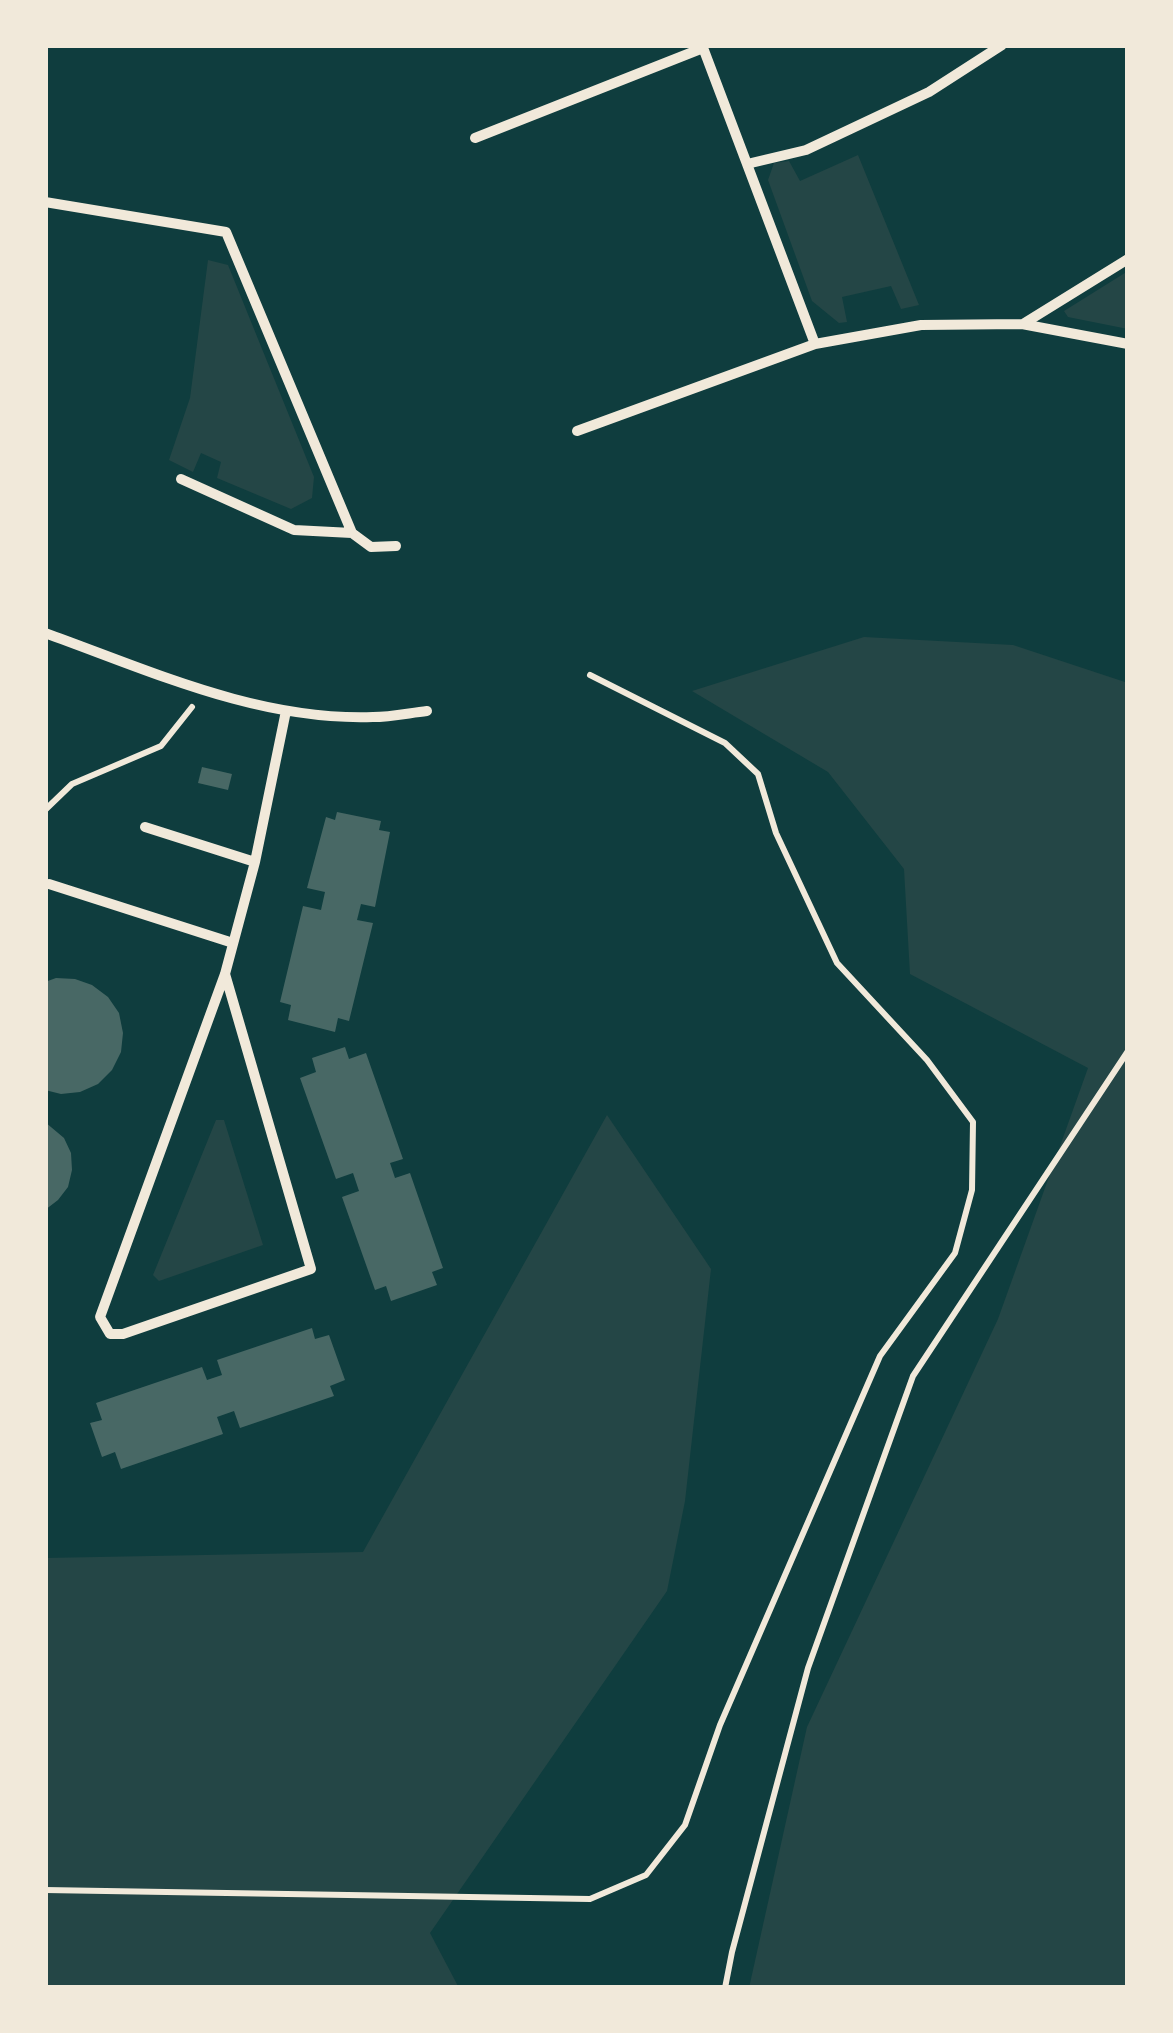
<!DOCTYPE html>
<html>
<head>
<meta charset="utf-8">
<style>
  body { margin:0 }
  #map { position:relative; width:1173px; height:2033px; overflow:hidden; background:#0f3d3e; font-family:Mulish,sans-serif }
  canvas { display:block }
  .frame { position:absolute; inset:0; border:48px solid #f1e9da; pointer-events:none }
</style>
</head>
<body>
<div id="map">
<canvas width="1173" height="2033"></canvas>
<div class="frame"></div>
</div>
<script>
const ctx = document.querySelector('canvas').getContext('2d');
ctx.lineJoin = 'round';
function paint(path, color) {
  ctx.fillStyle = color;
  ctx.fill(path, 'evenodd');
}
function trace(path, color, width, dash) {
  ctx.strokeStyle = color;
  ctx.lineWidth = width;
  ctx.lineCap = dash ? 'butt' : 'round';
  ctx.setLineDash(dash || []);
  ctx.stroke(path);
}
paint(new Path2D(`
  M 858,155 L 919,305 L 901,309 L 891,286 L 842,297 L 847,322 L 839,323 L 812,301 L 768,180 L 774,163 L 789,161 L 800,181 Z
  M 208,260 L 228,265 L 314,477 L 312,498 L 291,509 L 217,478 L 221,462 L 201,453 L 193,472 L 169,460 L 190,398 Z
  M 1128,271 L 1128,329 L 1068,317 L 1064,311 Z
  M 864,637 L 1013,645 L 1128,683 L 1128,1988 L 749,1988 L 807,1727 L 998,1319 L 1088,1068 L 910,974 L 904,869 L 828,772 L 692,691 Z
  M 607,1115 L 711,1269 L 685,1501 L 667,1591 L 430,1933 L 459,1988 L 45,1988 L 45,1558 L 363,1552 Z
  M 216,1120 L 224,1120 L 263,1245 L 159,1281 L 153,1275 Z`), '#244646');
paint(new Path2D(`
  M 202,767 L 232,774 L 228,790 L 198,783 Z
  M 337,812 L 381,821 L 379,830 L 390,832 L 375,907 L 361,904 L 357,920 L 373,923 L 349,1021 L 338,1018 L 335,1032 L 288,1020 L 291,1005 L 280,1002 L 303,906 L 321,910 L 325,892 L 307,888 L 326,817 L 335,820 Z
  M 56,978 L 75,979 L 92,985 L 108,997 L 119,1013 L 123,1033 L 121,1052 L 112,1070 L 98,1084 L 80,1092 L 61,1094 L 45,1090 L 45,982 Z
  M 345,1047 L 349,1059 L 366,1053 L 403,1159 L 390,1163 L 395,1178 L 410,1173 L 443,1268 L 432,1272 L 437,1285 L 391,1301 L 386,1286 L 375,1290 L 342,1197 L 359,1191 L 353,1173 L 336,1179 L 300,1078 L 316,1072 L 312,1058 Z
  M 45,1122 L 64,1138 L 71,1153 L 72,1170 L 68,1187 L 58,1200 L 45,1210 Z
  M 312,1328 L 315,1339 L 329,1335 L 345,1380 L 330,1386 L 334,1396 L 240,1428 L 234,1411 L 217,1417 L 223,1434 L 121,1469 L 115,1452 L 102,1457 L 90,1423 L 102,1420 L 96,1403 L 202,1367 L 207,1380 L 222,1375 L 217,1360 Z`), '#486865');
trace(new Path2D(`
  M 45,810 L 72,784 L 161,746 L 192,707
  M 45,1890 L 590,1899 L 646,1875 L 685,1825 L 720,1725 L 880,1356 L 955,1253 L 972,1190 L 973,1122 L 927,1060 L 837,963 L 776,833 L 758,774 L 725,743 L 590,675
  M 725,1988 L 732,1952 L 808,1668 L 913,1376 L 1128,1051`), '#f1e9da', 6);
trace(new Path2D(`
  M 702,45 L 815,344
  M 475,138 L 703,48
  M 747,164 L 806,150 L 929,92 L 1002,45
  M 45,202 L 226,232 L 352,533 L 294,530 L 181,479
  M 1023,324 L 1128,259
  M 577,431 L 815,344 L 921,325 L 1022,324 L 1128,344
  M 352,533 L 371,547 L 396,546
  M 45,633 C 151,671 258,721 373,717 C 391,717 409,713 427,711
  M 145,827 L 255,862
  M 49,884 L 233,943
  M 225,974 L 311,1269 L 123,1334 L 110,1334 L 100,1317 L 225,974 L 255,862 L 286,711`), '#f1e9da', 10);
</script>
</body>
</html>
